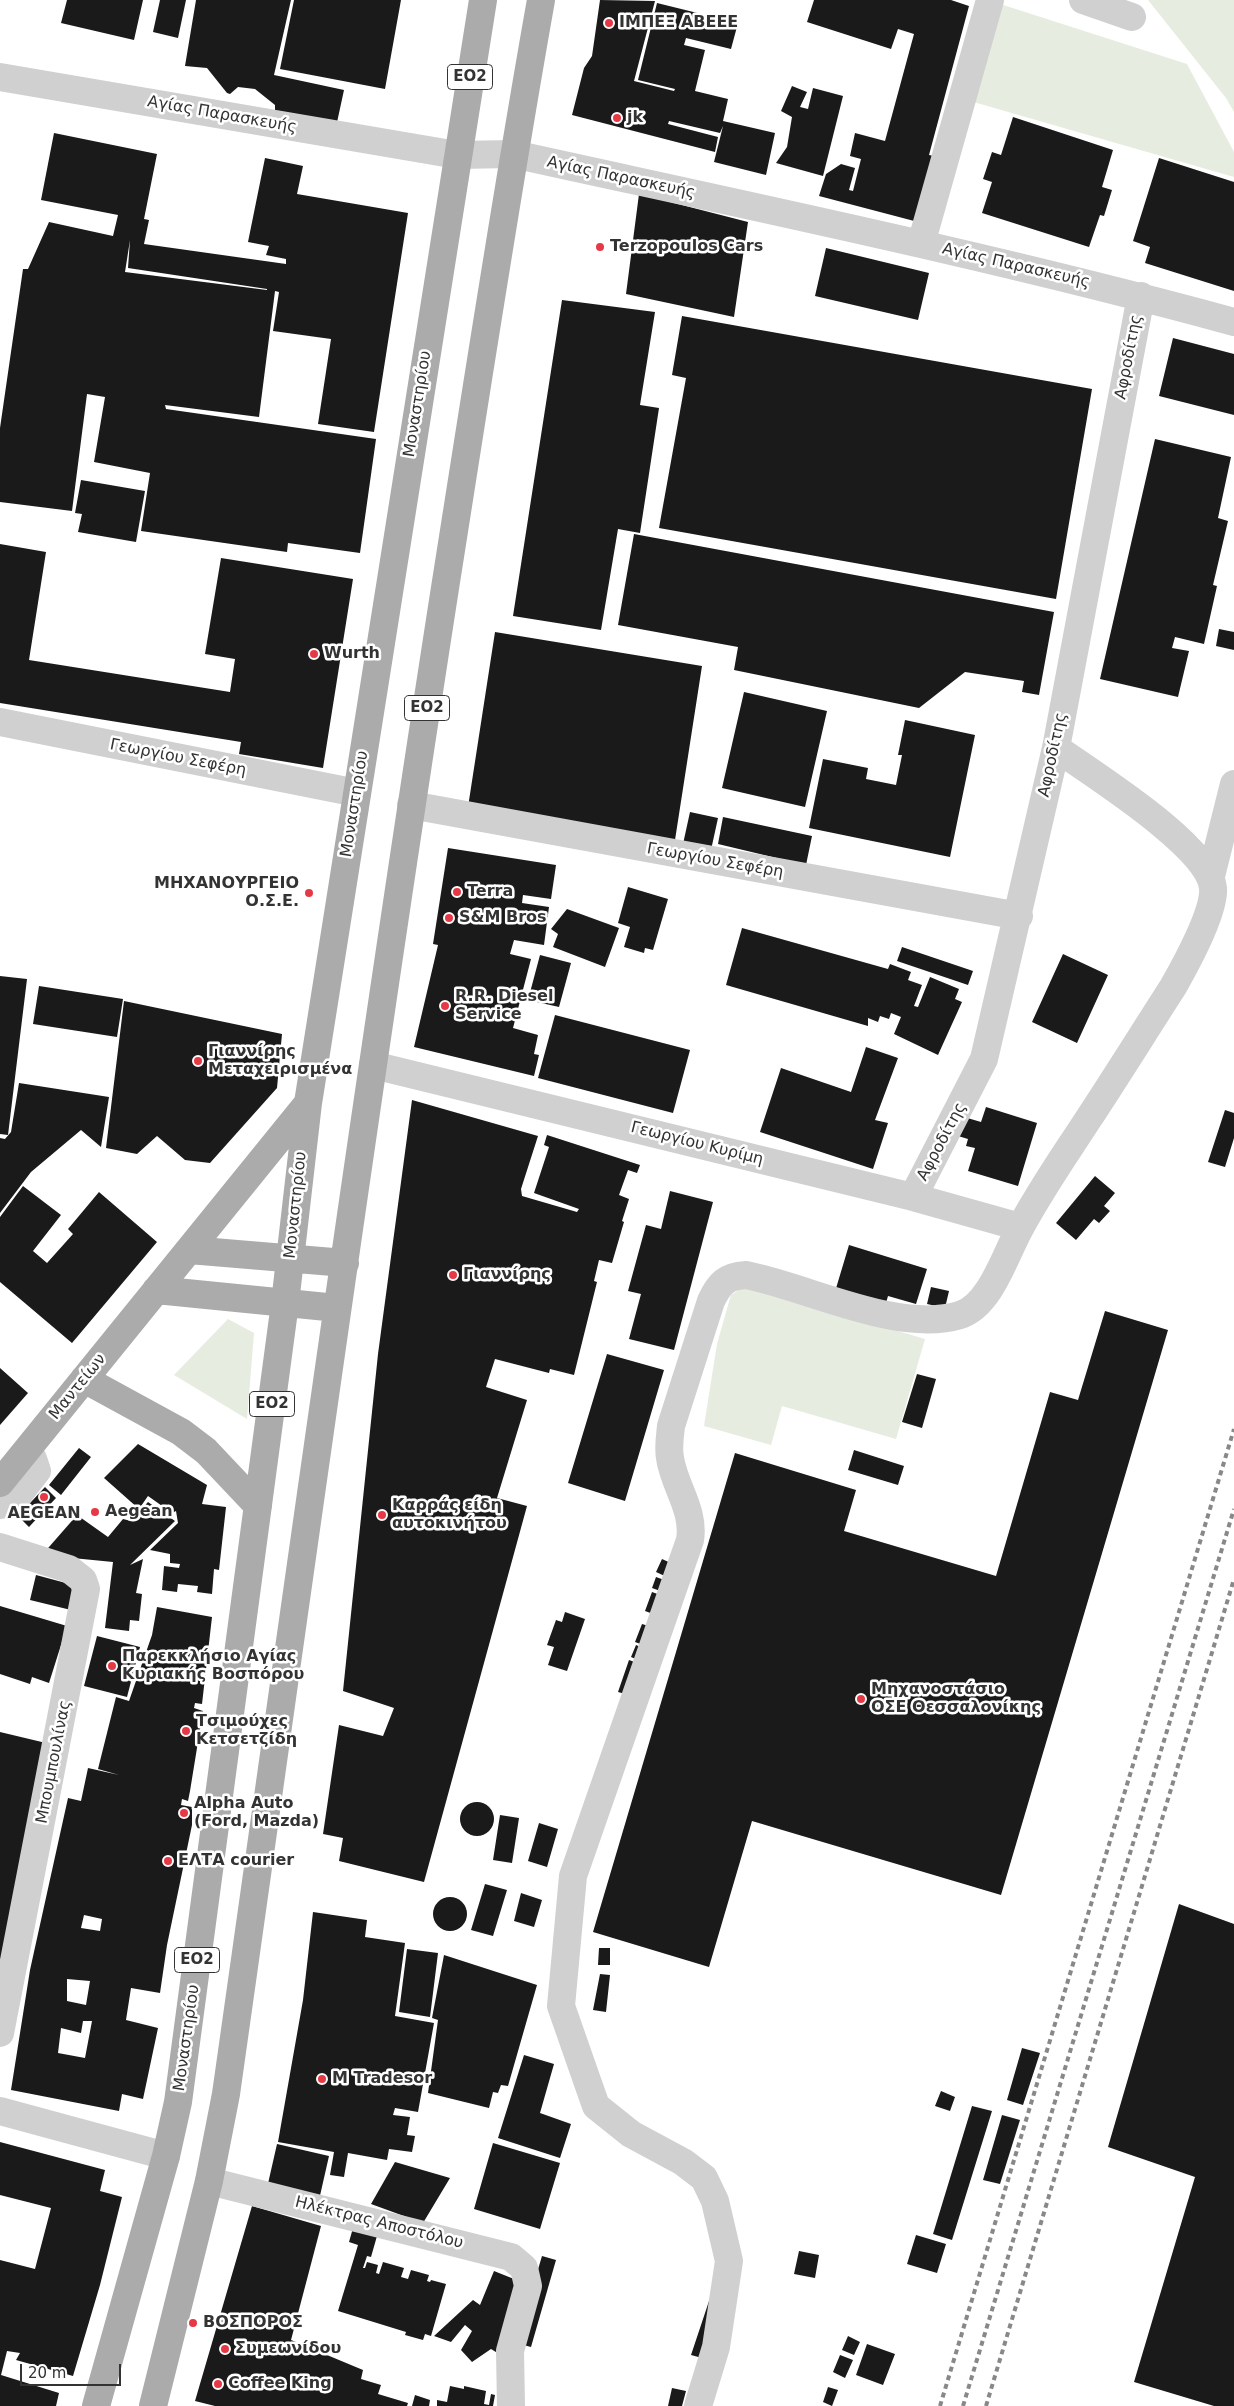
<!DOCTYPE html>
<html>
<head>
<meta charset="utf-8">
<style>
  body { margin:0 }
  #map { position:relative; width:1234px; height:2406px; overflow:hidden; background:#fff; font-family:"DejaVu Sans",sans-serif }
  canvas { display:block }
  .scale { position:absolute; left:20px; top:2364px; width:101px; height:22px; box-sizing:border-box; border:2px solid #333; border-top:0; padding-left:6px; font-size:15px; line-height:18px; white-space:nowrap; color:#333; -webkit-text-stroke:4px #fff; paint-order:stroke }
</style>
</head>
<body>
<div id="map">
<canvas width="1234" height="2406"></canvas>
<div class="scale">20 m</div>
</div>
<script>
const ctx = document.querySelector('canvas').getContext('2d');
ctx.lineJoin = 'round';
function paint(path, color) {
  ctx.fillStyle = color;
  ctx.fill(path, 'evenodd');
}
function trace(path, color, width, dash) {
  ctx.strokeStyle = color;
  ctx.lineWidth = width;
  ctx.lineCap = dash ? 'butt' : 'round';
  ctx.setLineDash(dash || []);
  ctx.stroke(path);
}
function write(font, color, halo, rows, align = 'center') {
  ctx.font = font + ' "DejaVu Sans",sans-serif';
  ctx.lineWidth = 5;
  ctx.setLineDash([]);
  ctx.textBaseline = 'middle';
  ctx.strokeStyle = halo;
  ctx.fillStyle = color;
  for (const [text, x, y, turn = 0] of rows) {
    ctx.save();
    ctx.translate(x, y);
    ctx.rotate((+turn || 0) * Math.PI / 180);
    ctx.textAlign = isNaN(turn) ? turn : align;
    if (halo) ctx.strokeText(text, 0, 0);
    ctx.fillText(text, 0, 0);
    ctx.restore();
  }
}
paint(new Path2D(`
  M 1148,0 L 1234,0 L 1234,112 L 1226,98 Z
  M 997,3 L 1187,64 L 1234,152 L 1234,177 L 970,101 Z
  M 745,1286 L 925,1339 L 896,1439 L 782,1406 L 771,1445 L 704,1426 L 717,1344 L 731,1295 Z
  M 228,1319 L 254,1333 L 247,1419 L 174,1375 Z`), '#e6ecdf');
paint(new Path2D(`
  M 67,0 L 143,0 L 134,40 L 61,23 Z
  M 160,0 L 186,0 L 178,38 L 153,32 Z
  M 196,0 L 291,0 L 274,75 L 344,90 L 336,127 L 275,113 L 275,105 L 255,89 L 238,87 L 230,94 L 227,93 L 207,68 L 185,66 Z
  M 294,0 L 401,0 L 385,89 L 280,69 Z
  M 600,0 L 655,1 L 634,81 L 674,91 L 675,89 L 638,80 L 657,3 L 738,23 L 731,49 L 686,38 L 684,45 L 705,50 L 695,91 L 728,99 L 723,121 L 775,133 L 766,175 L 714,162 L 723,126 L 720,133 L 669,121 L 668,124 L 718,137 L 715,152 L 572,115 L 584,68 L 592,56 Z
  M 814,0 L 951,0 L 969,6 L 929,155 L 934,156 L 918,222 L 819,196 L 826,174 L 841,164 L 855,168 L 849,190 L 853,191 L 861,159 L 850,156 L 855,133 L 885,141 L 914,34 L 898,29 L 891,49 L 807,22 Z
  M 792,86 L 807,92 L 800,107 L 808,109 L 813,88 L 843,96 L 823,176 L 776,163 L 787,147 L 792,117 L 781,111 Z
  M 1013,117 L 1113,150 L 1102,187 L 1112,190 L 1104,216 L 1100,215 L 1089,247 L 982,213 L 992,182 L 983,179 L 992,152 L 1001,155 Z
  M 54,133 L 157,154 L 144,219 L 149,220 L 144,244 L 286,264 L 286,259 L 266,255 L 269,246 L 248,242 L 265,158 L 303,166 L 297,194 L 408,213 L 374,432 L 318,424 L 331,339 L 273,331 L 279,292 L 275,291 L 259,417 L 165,405 L 166,409 L 376,439 L 360,553 L 288,543 L 287,552 L 141,531 L 150,473 L 94,462 L 105,397 L 87,394 L 72,511 L 0,502 L 0,428 L 23,269 L 28,269 L 49,222 L 113,236 L 118,215 L 41,200 ZM 130,240 L 128,268 L 267,289 L 267,290 L 125,272 Z
  M 1159,158 L 1234,182 L 1234,291 L 1145,263 L 1150,247 L 1133,241 Z
  M 639,194 L 748,222 L 734,317 L 626,294 Z
  M 826,248 L 929,273 L 918,320 L 815,296 Z
  M 562,300 L 655,312 L 640,405 L 659,408 L 640,533 L 618,529 L 601,630 L 513,616 Z
  M 682,316 L 1092,389 L 1056,599 L 659,528 L 686,378 L 672,375 Z
  M 1173,338 L 1234,354 L 1234,415 L 1159,396 Z
  M 1155,439 L 1231,457 L 1218,518 L 1228,521 L 1213,585 L 1217,586 L 1204,644 L 1175,637 L 1172,648 L 1189,651 L 1178,697 L 1100,679 Z
  M 81,480 L 145,491 L 136,542 L 78,532 L 82,514 L 75,513 Z
  M 634,534 L 1054,612 L 1039,695 L 1022,692 L 1024,681 L 965,672 L 919,708 L 734,670 L 738,647 L 618,625 Z
  M 0,544 L 46,552 L 29,660 L 230,692 L 235,659 L 205,654 L 221,558 L 353,579 L 323,768 L 239,754 L 241,742 L 0,703 Z
  M 1219,629 L 1234,632 L 1234,650 L 1216,646 Z
  M 495,632 L 702,666 L 675,840 L 468,807 Z
  M 744,692 L 827,711 L 805,807 L 722,788 Z
  M 905,720 L 975,735 L 950,857 L 809,828 L 823,759 L 868,768 L 866,779 L 896,785 L 902,755 L 898,755 Z
  M 690,812 L 718,818 L 711,850 L 683,844 Z
  M 723,817 L 812,836 L 806,865 L 718,844 Z
  M 448,848 L 556,865 L 551,899 L 523,895 L 522,903 L 549,907 L 544,945 L 514,940 L 510,954 L 531,959 L 513,1028 L 538,1035 L 534,1054 L 539,1055 L 534,1076 L 414,1047 L 438,945 L 433,944 Z
  M 628,887 L 668,899 L 653,950 L 645,948 L 644,953 L 624,947 L 630,927 L 618,923 Z
  M 567,909 L 619,928 L 605,967 L 553,947 L 558,934 L 551,929 Z
  M 742,928 L 888,969 L 890,964 L 911,972 L 908,980 L 922,985 L 914,1006 L 918,1007 L 930,977 L 959,989 L 955,999 L 962,1002 L 938,1055 L 894,1034 L 901,1017 L 891,1013 L 889,1019 L 880,1016 L 878,1022 L 868,1018 L 868,1026 L 726,985 Z
  M 902,947 L 973,971 L 968,985 L 897,961 Z
  M 1063,954 L 1108,975 L 1077,1043 L 1032,1022 Z
  M 540,955 L 571,963 L 559,1007 L 528,1000 Z
  M 0,976 L 27,979 L 8,1135 L 0,1134 Z
  M 39,986 L 123,999 L 117,1037 L 33,1024 Z
  M 124,1001 L 282,1034 L 277,1088 L 210,1163 L 185,1160 L 157,1136 L 137,1154 L 106,1148 Z
  M 555,1015 L 690,1050 L 673,1113 L 538,1078 Z
  M 866,1047 L 898,1058 L 875,1120 L 888,1123 L 873,1169 L 760,1132 L 781,1068 L 851,1092 Z
  M 19,1083 L 109,1097 L 101,1147 L 81,1130 L 31,1172 L 0,1213 L 0,1138 L 5,1139 L 11,1132 Z
  M 412,1100 L 538,1136 L 521,1189 L 522,1196 L 577,1212 L 579,1209 L 534,1193 L 549,1147 L 544,1145 L 547,1135 L 640,1165 L 637,1173 L 628,1170 L 619,1195 L 629,1199 L 622,1221 L 624,1222 L 612,1263 L 599,1260 L 594,1281 L 597,1282 L 574,1375 L 550,1369 L 549,1373 L 495,1359 L 486,1387 L 527,1400 L 497,1498 L 527,1506 L 424,1882 L 339,1861 L 343,1838 L 323,1834 L 339,1725 L 383,1736 L 394,1708 L 343,1691 L 378,1354 Z
  M 986,1107 L 1037,1123 L 1018,1186 L 968,1171 L 975,1148 L 966,1146 L 968,1139 L 958,1136 L 964,1117 L 981,1122 Z
  M 1225,1110 L 1234,1113 L 1234,1138 L 1225,1167 L 1208,1162 Z
  M 1095,1176 L 1115,1193 L 1104,1206 L 1110,1211 L 1099,1223 L 1094,1219 L 1076,1240 L 1056,1223 Z
  M 23,1186 L 61,1215 L 33,1251 L 47,1263 L 73,1234 L 68,1229 L 99,1192 L 157,1242 L 72,1343 L 0,1282 L 0,1217 Z
  M 670,1191 L 713,1202 L 674,1350 L 629,1339 L 641,1294 L 628,1291 L 646,1225 L 661,1229 Z
  M 849,1245 L 927,1269 L 916,1304 L 888,1296 L 884,1310 L 834,1295 Z
  M 931,1287 L 949,1291 L 945,1308 L 927,1304 Z
  M 1105,1311 L 1168,1330 L 1001,1895 L 752,1821 L 709,1967 L 593,1932 L 735,1453 L 856,1490 L 844,1531 L 996,1576 L 1050,1392 L 1078,1400 Z
  M 607,1354 L 664,1370 L 625,1501 L 568,1483 Z
  M 0,1368 L 28,1393 L 0,1425 Z
  M 917,1374 L 936,1379 L 922,1428 L 902,1422 Z
  M 138,1444 L 207,1485 L 202,1504 L 226,1507 L 219,1570 L 214,1569 L 212,1594 L 197,1592 L 198,1586 L 178,1584 L 177,1592 L 162,1590 L 164,1566 L 179,1568 L 180,1564 L 170,1563 L 170,1554 L 150,1550 L 178,1523 L 176,1511 L 172,1513 L 148,1496 L 139,1509 L 104,1478 Z
  M 79,1448 L 91,1457 L 61,1495 L 49,1485 Z
  M 854,1450 L 904,1466 L 898,1485 L 848,1470 Z
  M 45,1487 L 56,1498 L 29,1527 L 18,1516 Z
  M 148,1502 L 175,1521 L 130,1565 L 143,1559 L 136,1593 L 142,1594 L 139,1621 L 130,1620 L 129,1631 L 105,1628 L 113,1562 L 42,1555 L 77,1515 L 108,1537 L 123,1519 L 131,1521 Z
  M 662,1559 L 673,1564 L 667,1577 L 656,1572 Z
  M 36,1575 L 77,1586 L 71,1610 L 30,1600 Z
  M 656,1577 L 667,1581 L 663,1592 L 652,1588 Z
  M 652,1592 L 663,1596 L 656,1615 L 645,1611 Z
  M 0,1606 L 67,1626 L 49,1683 L 32,1677 L 30,1684 L 0,1674 Z
  M 157,1607 L 212,1617 L 202,1704 L 195,1703 L 194,1708 L 203,1711 L 190,1791 L 188,1801 L 182,1799 L 181,1805 L 192,1807 L 192,1825 L 167,1945 L 160,1993 L 131,1988 L 126,2020 L 158,2028 L 143,2099 L 122,2094 L 119,2111 L 11,2090 L 30,1970 L 68,1798 L 81,1801 L 88,1768 L 119,1775 L 98,1769 L 116,1697 L 129,1701 L 152,1635 ZM 84,1915 L 102,1919 L 100,1931 L 81,1928 ZM 67,1979 L 90,1981 L 86,2005 L 67,2001 ZM 83,2021 L 92,2021 L 85,2058 L 58,2053 L 61,2028 L 81,2033 Z
  M 565,1612 L 585,1619 L 567,1671 L 548,1665 L 554,1647 L 547,1645 L 556,1620 L 562,1622 Z
  M 642,1624 L 652,1627 L 646,1646 L 635,1642 Z
  M 97,1636 L 140,1647 L 127,1697 L 84,1686 Z
  M 636,1645 L 645,1649 L 640,1661 L 631,1657 Z
  M 629,1660 L 640,1664 L 629,1695 L 618,1692 Z
  M 0,1732 L 46,1743 L 0,1963 Z
  M460 1819a17 17 0 1 1 34 0a17 17 0 1 1-34 0Z
  M 500,1815 L 519,1818 L 512,1863 L 493,1860 Z
  M 539,1823 L 558,1829 L 547,1867 L 528,1861 Z
  M 485,1884 L 507,1890 L 493,1936 L 471,1930 Z
  M 521,1893 L 542,1900 L 534,1927 L 514,1921 Z
  M433 1914a17 17 0 1 1 34 0a17 17 0 1 1-34 0Z
  M 1179,1904 L 1234,1924 L 1234,2406 L 1214,2406 L 1134,2382 L 1195,2177 L 1108,2147 Z
  M 313,1912 L 367,1920 L 365,1937 L 405,1943 L 395,2016 L 434,2023 L 418,2112 L 395,2108 L 393,2115 L 410,2117 L 407,2135 L 415,2136 L 412,2152 L 389,2149 L 387,2160 L 348,2153 L 344,2177 L 330,2175 L 334,2152 L 278,2142 L 303,2000 Z
  M 599,1948 L 610,1948 L 610,1965 L 598,1965 Z
  M 407,1949 L 438,1953 L 430,2017 L 399,2012 Z
  M 444,1955 L 537,1985 L 508,2086 L 501,2085 L 498,2093 L 493,2092 L 489,2108 L 428,2093 L 438,2020 L 432,2018 Z
  M 600,1974 L 610,1975 L 606,2012 L 593,2010 Z
  M 1022,2048 L 1040,2053 L 1023,2105 L 1007,2100 Z
  M 524,2055 L 554,2064 L 540,2113 L 571,2124 L 560,2158 L 498,2138 Z
  M 941,2091 L 955,2097 L 950,2111 L 935,2106 Z
  M 972,2106 L 992,2111 L 952,2240 L 933,2234 Z
  M 1002,2115 L 1020,2120 L 1000,2184 L 983,2180 Z
  M 0,2142 L 105,2170 L 100,2191 L 122,2197 L 100,2285 L 73,2376 L 16,2360 L 20,2353 L 7,2351 L 1,2375 L 59,2393 L 56,2406 L 0,2406 L 0,2260 L 35,2269 L 51,2208 L 0,2195 Z
  M 493,2143 L 560,2163 L 540,2229 L 474,2209 Z
  M 277,2144 L 329,2156 L 319,2200 L 267,2188 Z
  M 395,2162 L 450,2178 L 423,2223 L 371,2204 Z
  M 252,2206 L 321,2226 L 291,2340 L 363,2370 L 361,2379 L 381,2385 L 378,2394 L 408,2403 L 407,2406 L 215,2406 L 195,2401 Z
  M 355,2221 L 379,2229 L 371,2257 L 367,2256 L 363,2268 L 365,2268 L 367,2262 L 378,2265 L 376,2273 L 379,2274 L 383,2262 L 404,2268 L 401,2277 L 408,2279 L 411,2270 L 429,2275 L 427,2281 L 430,2282 L 431,2280 L 446,2284 L 431,2336 L 425,2334 L 423,2340 L 405,2335 L 406,2332 L 338,2311 L 358,2245 L 349,2242 Z
  M 916,2235 L 946,2244 L 937,2273 L 907,2264 Z
  M 799,2251 L 819,2255 L 815,2278 L 794,2274 Z
  M 542,2256 L 556,2260 L 531,2347 L 516,2343 Z
  M 494,2271 L 524,2283 L 504,2357 L 491,2349 L 472,2362 L 461,2350 L 472,2331 L 465,2325 L 451,2342 L 434,2336 L 473,2300 L 480,2305 Z
  M 709,2301 L 719,2305 L 702,2358 L 691,2355 Z
  M 848,2336 L 860,2342 L 854,2355 L 842,2350 Z
  M 867,2344 L 895,2354 L 883,2385 L 856,2375 Z
  M 840,2355 L 853,2360 L 845,2378 L 833,2372 Z
  M 450,2386 L 464,2389 L 464,2386 L 486,2391 L 484,2404 L 489,2405 L 491,2394 L 495,2395 L 493,2406 L 437,2406 L 437,2400 L 447,2402 Z
  M 828,2387 L 838,2390 L 832,2406 L 823,2402 Z
  M 672,2388 L 686,2391 L 682,2406 L 668,2406 Z
  M 415,2395 L 430,2400 L 429,2406 L 412,2406 Z`), '#1a1a1a');
trace(new Path2D(`
  M 1083,0 L 1132,17
  M 0,77 L 457,155 L 513,154 C 754,207 996,257 1234,322
  M 921,244 L 990,0
  M 0,722 L 357,793
  M 411,805 L 1019,916
  M 1211,876 L 1234,784
  M 373,1065 L 913,1197 L 1020,1227
  M 913,1197 L 984,1059 L 1056,748 L 1141,296
  M 0,1505 L 12,1503 L 37,1471 L 33,1459
  M 0,1547 L 69,1569 L 83,1580 L 86,1589 L 0,2033
  M 0,2111 L 166,2156
  M 209,2181 L 511,2257 L 524,2268 L 528,2286 L 510,2351 L 511,2406
  M 698,2406 L 716,2347 L 729,2261 L 715,2201 L 704,2178 L 683,2162 L 631,2134 L 596,2106 L 561,2006 L 573,1876 L 690,1540 C 695,1510 674,1486 670,1458 C 668,1448 670,1436 671,1426 L 711,1301 C 719,1284 726,1276 746,1275 C 808,1287 898,1334 960,1315 C 989,1306 1004,1259 1017,1234 C 1037,1195 1063,1158 1087,1121 C 1116,1077 1144,1032 1173,987 C 1185,966 1215,912 1213,888 C 1209,846 1091,773 1056,748`), '#d0d0d0', 28);
trace(new Path2D(`
  M 189,1250 L 345,1263
  M 156,1290 L 337,1308
  M 84,1379 L 181,1432 L 206,1451 L 258,1506
  M 0,1483 L 308,1103
  M 96,2406 L 166,2156 L 178,2102 L 285,1303 L 308,1103 L 483,0
  M 153,2406 L 209,2181 L 226,2094 C 297,1592 367,1089 445,588 C 476,392 506,196 541,0`), '#ababab', 28);
trace(new Path2D(`
  M 940,2406 L 1234,1429
  M 963,2406 L 1234,1509
  M 986,2406 L 1234,1579`), '#888', 4, [5, 4]);
for (const [x, y, r, color] of [
  [609,23,5,"#e63946"],
  [617,118,5,"#e63946"],
  [600,247,5,"#e63946"],
  [314,654,5,"#e63946"],
  [457,892,5,"#e63946"],
  [309,893,5,"#e63946"],
  [449,918,5,"#e63946"],
  [445,1006,5,"#e63946"],
  [198,1061,5,"#e63946"],
  [453,1275,5,"#e63946"],
  [44,1497,5,"#e63946"],
  [95,1512,5,"#e63946"],
  [382,1515,5,"#e63946"],
  [112,1666,5,"#e63946"],
  [861,1699,5,"#e63946"],
  [186,1731,5,"#e63946"],
  [184,1813,5,"#e63946"],
  [168,1861,5,"#e63946"],
  [322,2079,5,"#e63946"],
  [193,2323,5,"#e63946"],
  [225,2349,5,"#e63946"],
  [218,2384,5,"#e63946"]
]) {
  const dot = new Path2D();
  dot.arc(x, y, r, 0, 2 * Math.PI);
  ctx.fillStyle = color;
  ctx.fill(dot);
  trace(dot, '#fff', 2);
}
for (const [x, y, w] of [
  [470,77,45],
  [427,708,45],
  [272,1404,45],
  [197,1960,45]
]) {
  const box = new Path2D();
  box.roundRect(x - w / 2, y - 12.5, w, 25, 4);
  ctx.fillStyle = '#fff';
  ctx.fill(box);
  trace(box, '#333', 1);
}
write('bold 15px', '#333', null, [
  ["ΕΟ2",470,77],
  ["ΕΟ2",427,708],
  ["ΕΟ2",272,1404],
  ["ΕΟ2",197,1960]
]);
write('bold 16px', '#333', '#fff', [
  ["ΙΜΠΕΞ ΑΒΕΕΕ",619,23],
  ["jk",627,118],
  ["Terzopoulos Cars",610,247],
  ["Wurth",324,654],
  ["ΜΗΧΑΝΟΥΡΓΕΙΟ",299,884,"right"],
  ["Ο.Σ.Ε.",299,902,"right"],
  ["Terra",467,892],
  ["S&M Bros",459,918],
  ["R.R. Diesel",455,997],
  ["Service",455,1015],
  ["Γιαννίρης",208,1052],
  ["Μεταχειρισμένα",208,1070],
  ["Γιαννίρης",463,1275],
  ["Καρράς είδη",392,1506],
  ["αυτοκινήτου",392,1524],
  ["Aegean",105,1512],
  ["AEGEAN",44,1514,"center"],
  ["Παρεκκλήσιο Αγίας",122,1657],
  ["Κυριακής Βοσπόρου",122,1675],
  ["Μηχανοστάσιο",871,1690],
  ["ΟΣΕ Θεσσαλονίκης",871,1708],
  ["Τσιμούχες",196,1722],
  ["Κετσετζίδη",196,1740],
  ["Alpha Auto",194,1804],
  ["(Ford, Mazda)",194,1822],
  ["ΕΛΤΑ courier",178,1861],
  ["M Tradesor",332,2079],
  ["ΒΟΣΠΟΡΟΣ",203,2323],
  ["Συμεωνίδου",235,2349],
  ["Coffee King",228,2384]
], 'left');
write('16px', '#333', '#fff', [
  ["Αγίας Παρασκευής",222,115,10],
  ["Αγίας Παρασκευής",621,178,12],
  ["Αγίας Παρασκευής",1016,266,13],
  ["Αφροδίτης",1129,357,-79],
  ["Μοναστηρίου",418,404,-81],
  ["Αφροδίτης",1053,755,-78],
  ["Γεωργίου Σεφέρη",178,758,11],
  ["Μοναστηρίου",355,804,-81],
  ["Γεωργίου Σεφέρη",715,861,10],
  ["Αφροδίτης",942,1142,-62],
  ["Γεωργίου Κυρίμη",697,1144,14],
  ["Μοναστηρίου",296,1205,-84],
  ["Μαντείων",78,1387,-51],
  ["Μπουμπουλίνας",54,1762,-79],
  ["Μοναστηρίου",187,2038,-82],
  ["Ηλέκτρας Αποστόλου",379,2223,14]
]);
</script>
</body>
</html>
